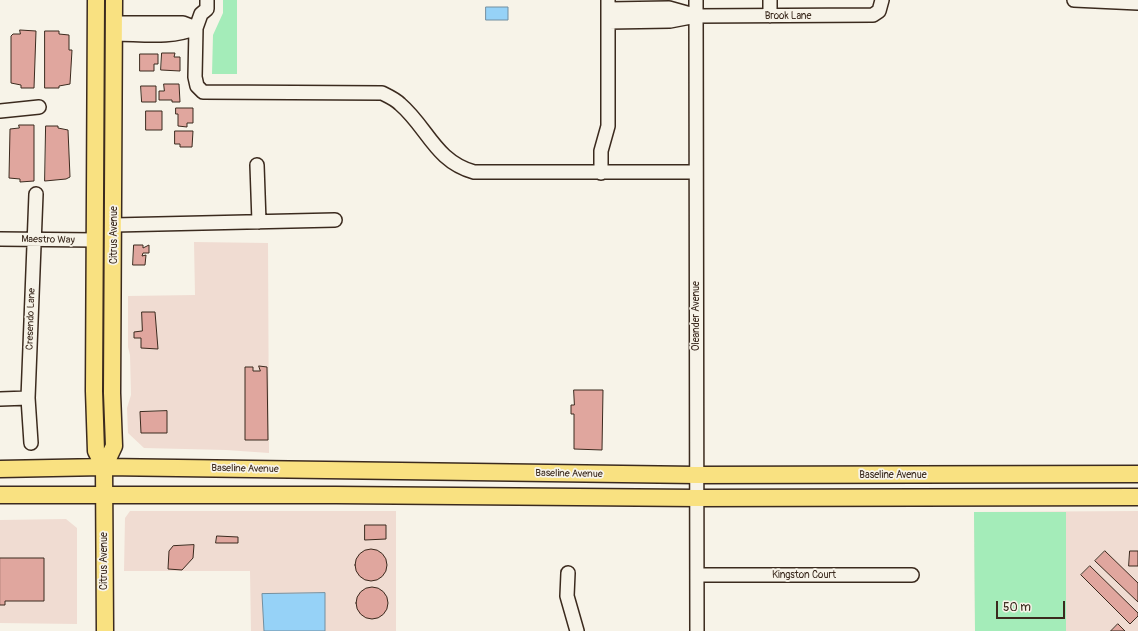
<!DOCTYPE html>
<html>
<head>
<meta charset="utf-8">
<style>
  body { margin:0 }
  #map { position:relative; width:1138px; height:631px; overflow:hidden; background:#f7f3e8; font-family:Pangolin,sans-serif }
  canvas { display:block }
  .scale { position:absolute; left:996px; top:601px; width:69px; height:18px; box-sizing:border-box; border:2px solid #3b2a1e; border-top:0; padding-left:5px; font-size:12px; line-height:14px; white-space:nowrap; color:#3b2a1e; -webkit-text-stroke:3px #f7f3e8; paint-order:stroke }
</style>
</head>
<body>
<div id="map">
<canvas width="1138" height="631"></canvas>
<div class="scale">50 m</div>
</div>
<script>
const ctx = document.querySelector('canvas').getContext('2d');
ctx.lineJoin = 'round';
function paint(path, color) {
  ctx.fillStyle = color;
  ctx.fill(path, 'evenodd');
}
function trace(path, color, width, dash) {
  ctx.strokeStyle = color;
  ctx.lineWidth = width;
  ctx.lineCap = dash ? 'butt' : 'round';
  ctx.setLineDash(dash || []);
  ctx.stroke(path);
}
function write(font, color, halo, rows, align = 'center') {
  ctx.font = font + ' Pangolin,sans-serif';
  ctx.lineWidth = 3.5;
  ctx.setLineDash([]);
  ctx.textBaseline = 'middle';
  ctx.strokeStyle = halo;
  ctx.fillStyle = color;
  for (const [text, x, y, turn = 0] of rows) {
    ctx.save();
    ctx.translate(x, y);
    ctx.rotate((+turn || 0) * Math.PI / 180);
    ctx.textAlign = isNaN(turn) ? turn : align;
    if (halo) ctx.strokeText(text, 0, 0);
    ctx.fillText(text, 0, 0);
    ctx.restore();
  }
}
paint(new Path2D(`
  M 194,242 L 268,243 L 269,453 L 226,450 L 144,448 L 128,433 L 127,408 L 131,395 L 130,355 L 128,347 L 128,296 L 195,295 Z
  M 130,511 L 396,511 L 396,631 L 251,631 L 250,571 L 124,571 L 125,518 Z
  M 1138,511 L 1138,631 L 975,631 L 974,512 Z
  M 66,519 L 77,528 L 77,624 L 0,623 L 0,520 Z`), '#f0dcd2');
paint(new Path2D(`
  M 223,0 L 237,0 L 237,74 L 212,74 L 213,35 L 223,13 Z
  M 974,512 L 1066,512 L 1066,631 L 975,631 Z`), '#a4ecb9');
const water = new Path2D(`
  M 486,7 L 508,7 L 508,20 L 486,20 Z
  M 325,593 L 325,631 L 264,631 L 262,594 Z`);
paint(water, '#96d2f7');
trace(water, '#728fa0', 1);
const building = new Path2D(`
  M 20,30 L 36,31 L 34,88 L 21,88 L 21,85 L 11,83 L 11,36 L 13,34 L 20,34 Z
  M 45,31 L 59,31 L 59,34 L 69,35 L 69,50 L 72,50 L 70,84 L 59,86 L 59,88 L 45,88 Z
  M 162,53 L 175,53 L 174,57 L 180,57 L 180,71 L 161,70 Z
  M 140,54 L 158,54 L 158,64 L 154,64 L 154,71 L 140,71 Z
  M 164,84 L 179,84 L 180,102 L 172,102 L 172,100 L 159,100 L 159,91 L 164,91 Z
  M 141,86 L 156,86 L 156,102 L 142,102 Z
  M 176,108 L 193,108 L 193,123 L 187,123 L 187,127 L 178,126 L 178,114 L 176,114 Z
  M 146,111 L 162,111 L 162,130 L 146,130 Z
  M 19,125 L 34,125 L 34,181 L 20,182 L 20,179 L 9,178 L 10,129 L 19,128 Z
  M 46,126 L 58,126 L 58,128 L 68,130 L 70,177 L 66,179 L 45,181 Z
  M 175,131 L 193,131 L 192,147 L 180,147 L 180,144 L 175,144 Z
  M 134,245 L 143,245 L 143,248 L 149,245 L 149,253 L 143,253 L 142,256 L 146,255 L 145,265 L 133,265 Z
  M 142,312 L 155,312 L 158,349 L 141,348 L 141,338 L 134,338 L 134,332 L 142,331 Z
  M 259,366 L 267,367 L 268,440 L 245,440 L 245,367 L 253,367 L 253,371 L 260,371 Z
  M 574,390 L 603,390 L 602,450 L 574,449 L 574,414 L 571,414 L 571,405 L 574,405 Z
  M 167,411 L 167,433 L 141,433 L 140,412 Z
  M 365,525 L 386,525 L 386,539 L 365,540 Z
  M 217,536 L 238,537 L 238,543 L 216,543 Z
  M 194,545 L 193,558 L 182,570 L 168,569 L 169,551 L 173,546 Z
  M355 565a16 16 0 1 1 32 0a16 16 0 1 1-32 0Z
  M 1105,551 L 1138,583 L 1138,602 L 1095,561 Z
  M 1130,551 L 1138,551 L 1138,566 L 1129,566 Z
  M 0,558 L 44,558 L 44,601 L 5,601 L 5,605 L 0,605 Z
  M 1090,566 L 1138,613 L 1138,616 L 1130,624 L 1081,575 Z
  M356 603a16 16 0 1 1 32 0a16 16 0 1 1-32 0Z
  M 1118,624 L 1125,631 L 1111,631 Z`);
paint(building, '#e0a69e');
trace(building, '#3b2a1e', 1);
const minor = new Path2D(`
  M 207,0 L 207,9 L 201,14 L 196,28 L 195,77 L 197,86 L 203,92 L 382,93 C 388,96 395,99 400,104 C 428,128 435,161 474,172 L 696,172
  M 696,0 L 697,631
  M 770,0 L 770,16
  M 1074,0 L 1138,3
  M 609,9 L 669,8 L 694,15
  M 609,22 L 670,21 L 696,16 L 873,15 L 879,11 L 882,0
  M 114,23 L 183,23 L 196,28
  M 114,34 C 141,34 171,39 196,28
  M 0,111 L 39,107
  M 257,165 L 259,222
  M 601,173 L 601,151 L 608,126 L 608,0
  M 114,225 L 335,220
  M 0,239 L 95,240
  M 0,399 L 28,398
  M 31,443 L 28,398 L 36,194
  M 568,573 L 567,596 L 577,631
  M 697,575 L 912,575`);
const major = new Path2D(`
  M 96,0 L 94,391 L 96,451 L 104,467
  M 0,469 L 104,467 L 696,475 L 1138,474
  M 0,495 L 336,495 L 697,498 L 1138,497
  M 105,631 L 104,467 L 114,446 L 112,393 L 114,0`);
trace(minor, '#3b2a1e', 16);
trace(major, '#3b2a1e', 19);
trace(minor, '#f7f3e8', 13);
trace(major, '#f9e181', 16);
write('10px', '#3b2a1e', '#f7f3e8', [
  ["Brook Lane",788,16],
  ["Citrus Avenue",114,235,-90],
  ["Maestro Way",48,240,1],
  ["Oleander Avenue",696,316,-90],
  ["Cresendo Lane",31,319,-88],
  ["Baseline Avenue",245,469,1],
  ["Baseline Avenue",569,474,1],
  ["Baseline Avenue",893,475],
  ["Citrus Avenue",104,561,-90],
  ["Kingston Court",804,575]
]);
</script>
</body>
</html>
